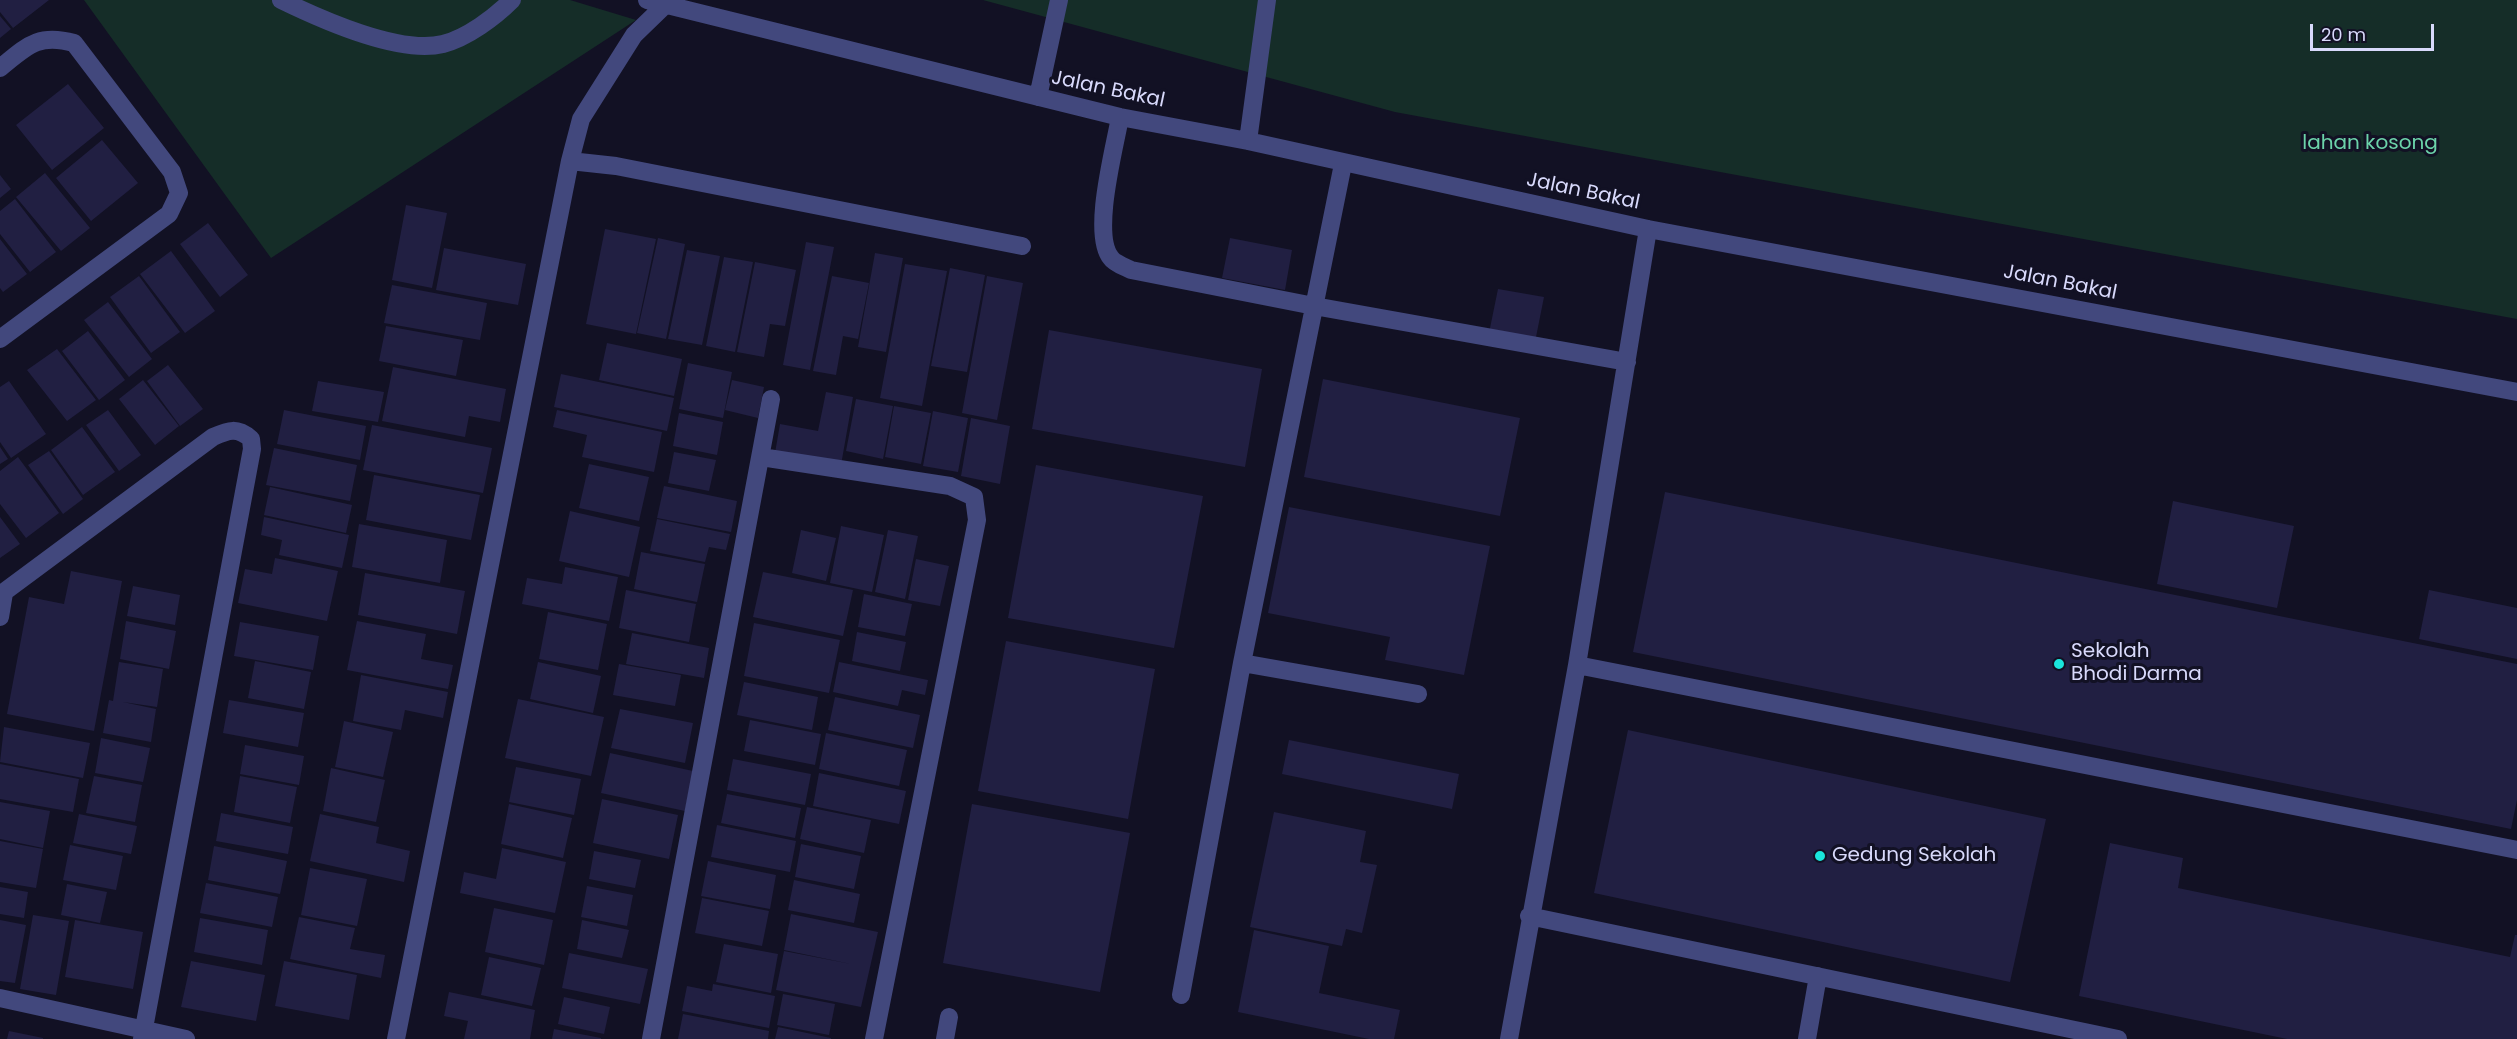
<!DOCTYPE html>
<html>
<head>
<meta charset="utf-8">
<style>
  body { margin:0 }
  #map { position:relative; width:2517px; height:1039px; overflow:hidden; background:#121124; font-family:Poppins,sans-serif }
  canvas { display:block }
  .scale { position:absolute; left:2310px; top:24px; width:124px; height:27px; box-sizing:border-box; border:3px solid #d8d9fb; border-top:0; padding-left:8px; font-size:18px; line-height:21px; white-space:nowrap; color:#d8d9fb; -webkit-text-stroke:4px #121124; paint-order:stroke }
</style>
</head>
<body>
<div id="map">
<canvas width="2517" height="1039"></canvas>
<div class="scale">20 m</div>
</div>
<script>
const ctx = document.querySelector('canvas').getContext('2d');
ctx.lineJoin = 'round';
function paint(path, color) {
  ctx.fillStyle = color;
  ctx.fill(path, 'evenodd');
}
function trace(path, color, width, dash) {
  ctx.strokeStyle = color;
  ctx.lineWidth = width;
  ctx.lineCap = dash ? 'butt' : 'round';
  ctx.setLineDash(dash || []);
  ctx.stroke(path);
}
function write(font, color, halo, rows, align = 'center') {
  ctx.font = font + ' Poppins,sans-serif';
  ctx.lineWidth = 6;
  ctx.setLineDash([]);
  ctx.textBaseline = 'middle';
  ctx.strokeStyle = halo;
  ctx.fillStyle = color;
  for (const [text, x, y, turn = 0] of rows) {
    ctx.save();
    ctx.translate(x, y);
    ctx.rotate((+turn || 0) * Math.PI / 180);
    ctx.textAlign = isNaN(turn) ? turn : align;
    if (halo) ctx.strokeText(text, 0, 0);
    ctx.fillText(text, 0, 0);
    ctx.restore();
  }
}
paint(new Path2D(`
  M 84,0 L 570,0 L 636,20 L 271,258 Z
  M 983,0 L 2517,0 L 2517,319 L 1395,112 Z`), '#152d28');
paint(new Path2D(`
  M 0,0 L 49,0 L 13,28 L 0,12 Z
  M 0,16 L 11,29 L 0,38 Z
  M 68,84 L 104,128 L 52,170 L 16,125 Z
  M 102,140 L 138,183 L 91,221 L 56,178 Z
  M 45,173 L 90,228 L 61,251 L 16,197 Z
  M 0,175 L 11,189 L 0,198 Z
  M 15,199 L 56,252 L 30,272 L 0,234 L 0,211 Z
  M 406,205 L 447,213 L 432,288 L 392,280 Z
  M 208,223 L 248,275 L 220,297 L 180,244 Z
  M 605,229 L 656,239 L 636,334 L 586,324 Z
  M 658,238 L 685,244 L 666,339 L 637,333 Z
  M 1230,238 L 1292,250 L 1285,290 L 1222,278 Z
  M 0,239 L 27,274 L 3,292 L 0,288 Z
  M 806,242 L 834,247 L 810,370 L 783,365 Z
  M 444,248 L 526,264 L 518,305 L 436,290 Z
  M 687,250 L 720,256 L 702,345 L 668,339 Z
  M 171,251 L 215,311 L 185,333 L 140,274 Z
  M 875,253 L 903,258 L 886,352 L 858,347 Z
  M 724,257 L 753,262 L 735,352 L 706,346 Z
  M 755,262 L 796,270 L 785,326 L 770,324 L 764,357 L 737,352 Z
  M 905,264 L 947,271 L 922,406 L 880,398 Z
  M 950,268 L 985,275 L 967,372 L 931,366 Z
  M 139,276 L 180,332 L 151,353 L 110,297 Z
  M 832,276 L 869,283 L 858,339 L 843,336 L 836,375 L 813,371 Z
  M 987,276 L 1023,283 L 997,420 L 962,413 Z
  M 392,285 L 487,303 L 480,340 L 384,323 Z
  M 1498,289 L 1544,297 L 1535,342 L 1489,333 Z
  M 108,302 L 152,359 L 129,377 L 84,320 Z
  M 386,326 L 463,340 L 456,376 L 379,361 Z
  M 1049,330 L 1262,369 L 1245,467 L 1032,429 Z
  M 88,331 L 125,380 L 99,400 L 62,351 Z
  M 607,343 L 682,359 L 674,396 L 599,380 Z
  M 57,349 L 96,400 L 67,421 L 27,370 Z
  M 688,363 L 732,372 L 723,418 L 679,409 Z
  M 168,365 L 203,409 L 180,426 L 147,381 Z
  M 393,367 L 506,389 L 500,422 L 469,416 L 465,437 L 382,421 Z
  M 561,374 L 674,398 L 667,431 L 554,407 Z
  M 1323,379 L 1520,418 L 1500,516 L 1304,477 Z
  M 143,380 L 179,426 L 155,445 L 119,399 Z
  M 732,380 L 764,387 L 758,418 L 725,410 Z
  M 9,381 L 46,434 L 11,458 L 0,442 L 0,387 Z
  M 318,381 L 384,392 L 378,422 L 312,411 Z
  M 826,392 L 853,397 L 841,465 L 775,453 L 780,424 L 818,431 Z
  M 856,399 L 893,406 L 883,459 L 846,451 Z
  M 894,406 L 931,413 L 921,464 L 885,457 Z
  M 108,410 L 141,455 L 119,471 L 86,425 Z
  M 284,410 L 366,426 L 360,460 L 277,444 Z
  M 557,410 L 662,432 L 654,472 L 582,457 L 587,435 L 553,427 Z
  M 933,411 L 968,418 L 958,472 L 923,466 Z
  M 679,413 L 723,422 L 717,455 L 673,446 Z
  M 971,418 L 1010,426 L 1000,484 L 961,476 Z
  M 372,425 L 492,448 L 483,493 L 363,470 Z
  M 82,427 L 115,472 L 83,495 L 51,450 Z
  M 0,447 L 8,459 L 0,464 Z
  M 274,448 L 357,465 L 350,501 L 266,485 Z
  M 49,451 L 83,499 L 63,514 L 28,465 Z
  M 674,452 L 716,460 L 709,491 L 668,483 Z
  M 18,457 L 59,513 L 26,538 L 0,504 L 0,471 Z
  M 589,464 L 649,477 L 639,521 L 579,508 Z
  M 1036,465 L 1203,496 L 1174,648 L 1008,618 Z
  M 374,475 L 480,495 L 471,540 L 366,520 Z
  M 664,486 L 737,501 L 731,532 L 657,518 Z
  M 270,487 L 352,505 L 346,533 L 264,515 Z
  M 1665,492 L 2517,664 L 2517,800 L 2511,829 L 1633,652 Z
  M 2173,501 L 2294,526 L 2277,608 L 2157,584 Z
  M 1289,507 L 1490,546 L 1464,675 L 1385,660 L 1390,637 L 1268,613 Z
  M 570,511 L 640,527 L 629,577 L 559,561 Z
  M 0,517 L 20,544 L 0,558 Z
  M 264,517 L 349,535 L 342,568 L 279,555 L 282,540 L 261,535 Z
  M 657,519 L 730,534 L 726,550 L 709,547 L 705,562 L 650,551 Z
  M 359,524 L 447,540 L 440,583 L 352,567 Z
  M 841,526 L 884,535 L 872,592 L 830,583 Z
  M 801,530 L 836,538 L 826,581 L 792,573 Z
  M 888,530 L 918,536 L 905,599 L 875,592 Z
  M 641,552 L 705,564 L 697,602 L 634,589 Z
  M 275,558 L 338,571 L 327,621 L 238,603 L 245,569 L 272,574 Z
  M 916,559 L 949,566 L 940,606 L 908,600 Z
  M 565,567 L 618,577 L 609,621 L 522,604 L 527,578 L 562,584 Z
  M 71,571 L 122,581 L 94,731 L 7,714 L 29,597 L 64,604 Z
  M 763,572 L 853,590 L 843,636 L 753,617 Z
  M 365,573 L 465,591 L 457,634 L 358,615 Z
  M 133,586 L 180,595 L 175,625 L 127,616 Z
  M 626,590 L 696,604 L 689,642 L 619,628 Z
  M 2429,590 L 2517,608 L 2517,659 L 2419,639 Z
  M 864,594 L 912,604 L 905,636 L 858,627 Z
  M 548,612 L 607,624 L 598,670 L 539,659 Z
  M 126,621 L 176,631 L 169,669 L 120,659 Z
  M 357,621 L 426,634 L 421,659 L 453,665 L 448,689 L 347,670 Z
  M 240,622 L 319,636 L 313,670 L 234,656 Z
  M 754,623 L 840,640 L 829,693 L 744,676 Z
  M 857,632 L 906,642 L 900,671 L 852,661 Z
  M 632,633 L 709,648 L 704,678 L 626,664 Z
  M 1006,641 L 1155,669 L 1128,819 L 978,791 Z
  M 255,661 L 311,672 L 304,709 L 248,698 Z
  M 119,662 L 163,669 L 157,707 L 123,702 L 156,709 L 151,742 L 103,733 L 109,700 L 113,701 Z
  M 538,662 L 601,676 L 593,713 L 530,699 Z
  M 839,662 L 928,680 L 925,695 L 902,690 L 898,706 L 833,692 Z
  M 619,664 L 681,675 L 675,706 L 613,695 Z
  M 361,675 L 448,692 L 443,718 L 405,710 L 401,730 L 353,721 Z
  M 744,682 L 818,697 L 812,730 L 737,715 Z
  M 835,697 L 920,715 L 913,748 L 828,730 Z
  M 518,699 L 604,717 L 591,776 L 505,758 Z
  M 229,700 L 304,713 L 298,747 L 223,733 Z
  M 620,709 L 693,723 L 685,763 L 611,748 Z
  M 750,720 L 821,734 L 815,765 L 744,751 Z
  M 344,721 L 393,732 L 383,777 L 335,767 Z
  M 4,727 L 90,743 L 83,778 L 0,762 Z
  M 1628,730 L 2046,819 L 2010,982 L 1594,893 Z
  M 826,733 L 907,750 L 899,786 L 819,769 Z
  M 101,738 L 150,748 L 143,782 L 95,773 Z
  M 1289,740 L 1459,774 L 1452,809 L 1282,774 Z
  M 245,745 L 304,756 L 299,785 L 240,774 Z
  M 610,753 L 693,771 L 685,811 L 601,793 Z
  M 733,759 L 811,774 L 805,805 L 727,790 Z
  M 0,764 L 79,779 L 73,812 L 0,799 Z
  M 516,767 L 581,779 L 574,815 L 509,802 Z
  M 331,768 L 385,780 L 376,822 L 323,811 Z
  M 819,773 L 906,791 L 899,824 L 813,806 Z
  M 94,776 L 142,785 L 135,822 L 86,813 Z
  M 240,776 L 297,787 L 290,823 L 234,812 Z
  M 727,794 L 801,808 L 795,838 L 721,823 Z
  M 602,799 L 678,815 L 669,859 L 593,843 Z
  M 0,802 L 50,811 L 43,848 L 0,839 Z
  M 509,804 L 572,818 L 563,858 L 501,844 Z
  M 972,804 L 1130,833 L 1100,992 L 943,963 Z
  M 807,807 L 871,820 L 864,853 L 800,839 Z
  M 1274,812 L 1366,831 L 1360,862 L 1377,865 L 1362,933 L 1346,929 L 1342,946 L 1250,927 Z
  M 221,813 L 293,827 L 288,854 L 216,841 Z
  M 79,814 L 137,826 L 131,854 L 73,843 Z
  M 320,814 L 379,827 L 376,843 L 410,851 L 404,882 L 310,861 Z
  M 717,825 L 796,841 L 790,872 L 711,857 Z
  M 0,841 L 43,849 L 36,888 L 0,882 Z
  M 2110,843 L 2183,858 L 2178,888 L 2510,957 L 2515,935 L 2517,935 L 2517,1039 L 2287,1039 L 2079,996 Z
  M 801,844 L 861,856 L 854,889 L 795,877 Z
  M 70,845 L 123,856 L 116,890 L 63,880 Z
  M 214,846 L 287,861 L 280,894 L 208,880 Z
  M 502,848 L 566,862 L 555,913 L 460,893 L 464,872 L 496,879 Z
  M 594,851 L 641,860 L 635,888 L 589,879 Z
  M 708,861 L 776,875 L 770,909 L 701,896 Z
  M 310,868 L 367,879 L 357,926 L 301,915 Z
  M 794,880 L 860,894 L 854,923 L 788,910 Z
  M 206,883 L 278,897 L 272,927 L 200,913 Z
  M 67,884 L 107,892 L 100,923 L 61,915 Z
  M 587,886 L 633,895 L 627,926 L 581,917 Z
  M 0,887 L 28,892 L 24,918 L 0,914 Z
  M 702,898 L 769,911 L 762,946 L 695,933 Z
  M 494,908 L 553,920 L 544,965 L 485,952 Z
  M 791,914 L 878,932 L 861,1007 L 776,990 L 784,951 L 851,964 L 784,950 Z
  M 33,915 L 69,921 L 56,995 L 20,989 Z
  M 299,917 L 355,928 L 350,949 L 385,955 L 381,978 L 290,959 Z
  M 200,918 L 268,930 L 262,965 L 194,952 Z
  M 0,920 L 26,925 L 15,983 L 0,981 Z
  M 75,920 L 143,932 L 133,989 L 65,977 Z
  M 582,920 L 629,930 L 622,958 L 577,949 Z
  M 1254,930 L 1329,946 L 1319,993 L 1400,1010 L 1394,1039 L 1369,1039 L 1238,1012 Z
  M 724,944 L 778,954 L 771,993 L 716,982 Z
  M 569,953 L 648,969 L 640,1004 L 562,988 Z
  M 489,957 L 541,968 L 532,1006 L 481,995 Z
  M 191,961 L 265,975 L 256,1021 L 181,1007 Z
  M 284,961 L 357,975 L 349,1020 L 275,1006 Z
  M 713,984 L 775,996 L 769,1028 L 682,1011 L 687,986 L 712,991 Z
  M 449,992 L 535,1010 L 530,1039 L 464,1039 L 468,1021 L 444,1016 Z
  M 783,994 L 835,1004 L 829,1035 L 777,1025 Z
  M 564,997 L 610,1007 L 604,1034 L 558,1024 Z
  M 683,1014 L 769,1031 L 768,1039 L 678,1039 Z
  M 778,1027 L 831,1038 L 831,1039 L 775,1039 Z
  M 554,1029 L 601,1038 L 601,1039 L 552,1039 Z
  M 9,1031 L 43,1038 L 43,1039 L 7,1039 Z`), '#211f42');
trace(new Path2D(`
  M 281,0 C 320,19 400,55 443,44 C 467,38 495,17 512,0
  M 647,0 L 1120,117 L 1248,141 L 1648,229 L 2517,392
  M 0,68 C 27,46 38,33 74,43 L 172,172 L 179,193 L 169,214 L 0,339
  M 1038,97 L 1059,0
  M 1120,117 C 1115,147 1091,234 1111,258 C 1114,263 1125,267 1131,270 L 1314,306 L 1627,362
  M 1248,141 L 1267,0
  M 570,161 L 616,166 L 1022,246
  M 761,457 L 950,486 L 974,497 L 977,520 L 874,1039
  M 0,595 L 213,437 C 229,430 237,427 251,439 L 252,449 L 142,1039
  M 0,617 L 4,593
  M 1242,663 L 1418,694
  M 1577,665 L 2517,850
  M 1529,916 L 2118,1039
  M 1181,995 L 1242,663 L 1343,164
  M 0,998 L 186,1039
  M 396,1039 L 570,161 L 581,119 L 634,35 L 665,5
  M 651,1039 L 771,399
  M 945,1039 L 949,1017
  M 1509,1039 L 1577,665 L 1648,229
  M 1807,1039 L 1818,976`), '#42487d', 18);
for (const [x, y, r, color] of [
  [2059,664,6,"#1ae5dc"],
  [1820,856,6,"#1ae5dc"]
]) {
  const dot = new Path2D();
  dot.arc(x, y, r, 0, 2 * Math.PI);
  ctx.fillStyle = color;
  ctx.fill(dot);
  trace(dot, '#121124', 2);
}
write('20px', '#d8d9fb', '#121124', [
  ["Jalan Bakal",1108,90,12],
  ["Jalan Bakal",1583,192,12],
  ["Jalan Bakal",2060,283,11]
]);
write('20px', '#6cd3aa', '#121124', [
  ["lahan kosong",2370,144]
]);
write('20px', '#d8d9fb', '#121124', [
  ["Sekolah",2071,652],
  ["Bhodi Darma",2071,675],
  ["Gedung Sekolah",1832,856]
], 'left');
</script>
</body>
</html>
